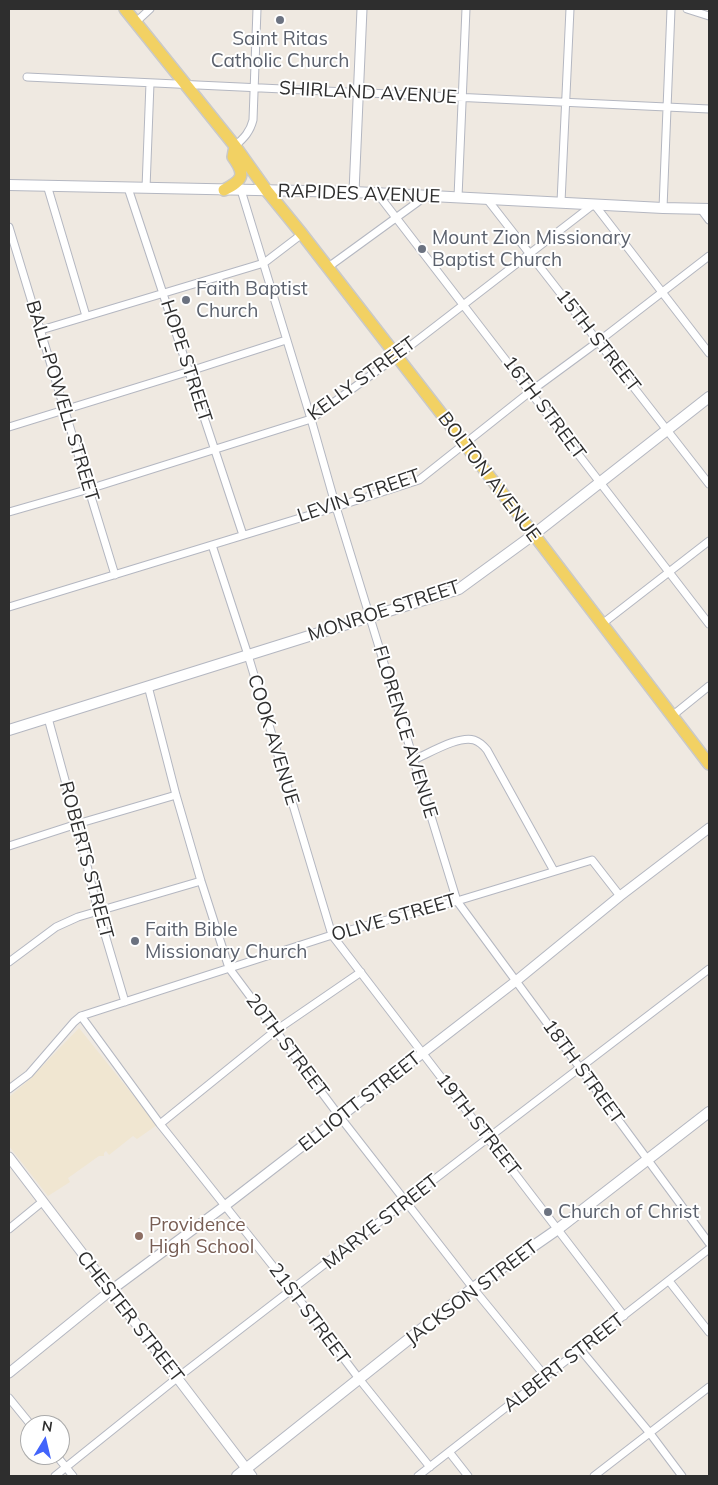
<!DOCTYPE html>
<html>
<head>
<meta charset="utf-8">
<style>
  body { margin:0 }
  #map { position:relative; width:718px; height:1485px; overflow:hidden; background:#efe9e1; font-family:Mulish,sans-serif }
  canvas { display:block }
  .frame { position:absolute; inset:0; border:10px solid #2e2e2e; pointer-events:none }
  .north { position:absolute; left:20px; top:1415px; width:50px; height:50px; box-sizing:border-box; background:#fff; border:1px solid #ababab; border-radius:50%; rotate:9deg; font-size:14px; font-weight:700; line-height:20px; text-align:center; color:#2e2e2e }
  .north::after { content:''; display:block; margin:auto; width:18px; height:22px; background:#4264fb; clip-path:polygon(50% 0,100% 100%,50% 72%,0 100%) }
</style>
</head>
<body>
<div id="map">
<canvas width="718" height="1485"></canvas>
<div class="frame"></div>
<div class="north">N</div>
</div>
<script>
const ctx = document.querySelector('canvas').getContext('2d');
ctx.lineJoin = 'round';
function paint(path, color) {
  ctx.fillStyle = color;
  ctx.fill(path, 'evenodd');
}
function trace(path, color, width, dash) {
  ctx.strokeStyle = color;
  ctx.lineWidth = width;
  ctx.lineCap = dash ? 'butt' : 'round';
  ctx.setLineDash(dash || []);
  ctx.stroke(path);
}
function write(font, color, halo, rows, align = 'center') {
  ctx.font = font + ' Mulish,sans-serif';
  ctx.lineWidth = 4;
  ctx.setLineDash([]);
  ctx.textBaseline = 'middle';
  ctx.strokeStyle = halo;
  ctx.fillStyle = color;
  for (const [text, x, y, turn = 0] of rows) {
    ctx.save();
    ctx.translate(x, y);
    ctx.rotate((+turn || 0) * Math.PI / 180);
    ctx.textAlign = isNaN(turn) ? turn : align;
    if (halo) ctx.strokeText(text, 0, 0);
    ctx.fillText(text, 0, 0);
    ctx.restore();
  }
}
paint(new Path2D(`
  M 79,1028 L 157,1125 L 137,1139 L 133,1136 L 109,1155 L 106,1151 L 104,1153 L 104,1156 L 99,1156 L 68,1178 L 70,1182 L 48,1196 L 9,1146 L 9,1097 L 30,1079 Z`), '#f0e6d1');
const minor = new Path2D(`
  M 687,9 L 709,16
  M 136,22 L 150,9
  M 27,77 L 709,109
  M 235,146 C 244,138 250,132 253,120 L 257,9
  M 47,185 L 86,316
  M 128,188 L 243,535
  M 146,188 L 150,83
  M 241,190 L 311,419 L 336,507 L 457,901 L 709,1243
  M 377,193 L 709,624
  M 458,197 L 466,9
  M 487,199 L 709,484
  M 561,202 L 570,9
  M 663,208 L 671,9
  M 700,208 L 709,220
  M 9,227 C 45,342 79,459 115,575
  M 327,268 L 426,196
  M 41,330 L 264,263 L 302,234
  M 9,427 L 190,371 L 286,340
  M 9,512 L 89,489 L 311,419 L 397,356 L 594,204 L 709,353
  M 212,545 L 248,655 L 332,935 L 624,1316
  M 9,607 L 336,507 L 419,480 L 531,391 L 599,341 L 709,256
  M 602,624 L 709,541
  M 148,686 L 176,795 L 201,881 L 229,968 L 340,1117 L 473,1288 L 545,1376
  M 672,716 L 709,686
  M 48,718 L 77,824 L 98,911 L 125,1002
  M 413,760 C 428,754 459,735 474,740 C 480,742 483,745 487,750 L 554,871
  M 9,846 L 77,824 L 176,795
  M 9,962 L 56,927 L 78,917 L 201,881
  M 81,1016 L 160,1124 L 292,1290 L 360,1380 L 430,1467
  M 9,1089 L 29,1074 L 74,1022 L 81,1016 L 332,935 L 457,901 L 592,860 L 620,896
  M 160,1124 L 275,1031 L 361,972
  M 9,1229 L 42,1202
  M 669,1281 L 709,1332
  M 580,1349 L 649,1432 L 682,1476
  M 9,1398 L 31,1425
  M 450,1453 L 468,1476
  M 56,1455 L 73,1476
  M 55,1476 L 177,1378 L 488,1138 L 709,969
  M 418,1476 L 709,1249
  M 594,1476 L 709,1387`);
const tertiary = new Path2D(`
  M 354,192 L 362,9
  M 9,1157 L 252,1476
  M 9,1373 L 110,1291 L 226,1205 L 516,981 L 620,896 L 709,828`);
const secondary = new Path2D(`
  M 9,185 L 354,192 L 663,208 L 709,209
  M 9,730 L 459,589 L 533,535 L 709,397
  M 237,1476 L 473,1288 L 558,1229 L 709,1112`);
const primary = new Path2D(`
  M 125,9 L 235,146 L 267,191 L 302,234 L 461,439 L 709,764
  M 224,190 C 243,180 246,175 233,157 L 235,146`);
trace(minor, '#b4b7c1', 9);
trace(tertiary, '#b4b7c1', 11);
trace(secondary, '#b4b7c1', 12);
trace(primary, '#c9c9c9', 14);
trace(minor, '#fff', 7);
trace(tertiary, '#fff', 9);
trace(secondary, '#fff', 10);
trace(primary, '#f2d163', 11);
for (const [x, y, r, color] of [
  [280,20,5,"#6b7280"],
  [422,249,5,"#6b7280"],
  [186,300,5,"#6b7280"],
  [135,941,5,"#6b7280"],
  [548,1212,5,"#6b7280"],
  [139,1236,5,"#8d6e63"]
]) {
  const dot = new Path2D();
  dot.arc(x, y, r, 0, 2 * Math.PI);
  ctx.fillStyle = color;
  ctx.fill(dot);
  trace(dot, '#fff', 2);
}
write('19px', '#5b616d', '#fff', [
  ["Saint Ritas",280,39,"center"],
  ["Catholic Church",280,61,"center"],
  ["Mount Zion Missionary",432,238],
  ["Baptist Church",432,260],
  ["Faith Baptist",196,289],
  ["Church",196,311],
  ["Faith Bible",145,930],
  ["Missionary Church",145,952],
  ["Church of Christ",558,1212]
], 'left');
write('19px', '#2e2e2e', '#fff', [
  ["SHIRLAND AVENUE",368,93,3],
  ["RAPIDES AVENUE",359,194,2],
  ["15TH STREET",598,341,52],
  ["HOPE STREET",186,361,72],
  ["KELLY STREET",362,379,-36],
  ["BALL-POWELL STREET",62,401,73],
  ["16TH STREET",544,408,53],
  ["BOLTON AVENUE",489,477,53],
  ["LEVIN STREET",359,496,-19],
  ["MONROE STREET",384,611,-18],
  ["FLORENCE AVENUE",405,732,73],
  ["COOK AVENUE",273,740,73],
  ["ROBERTS STREET",86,860,75],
  ["OLIVE STREET",394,918,-16],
  ["20TH STREET",287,1046,53],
  ["18TH STREET",583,1072,54],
  ["ELLIOTT STREET",360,1102,-38],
  ["19TH STREET",478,1125,52],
  ["MARYE STREET",381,1222,-38],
  ["JACKSON STREET",472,1293,-37],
  ["21ST STREET",309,1314,53],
  ["CHESTER STREET",130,1317,52],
  ["ALBERT STREET",564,1363,-38]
]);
write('19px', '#785e54', '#fff', [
  ["Providence",149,1225],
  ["High School",149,1247]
], 'left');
</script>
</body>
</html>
